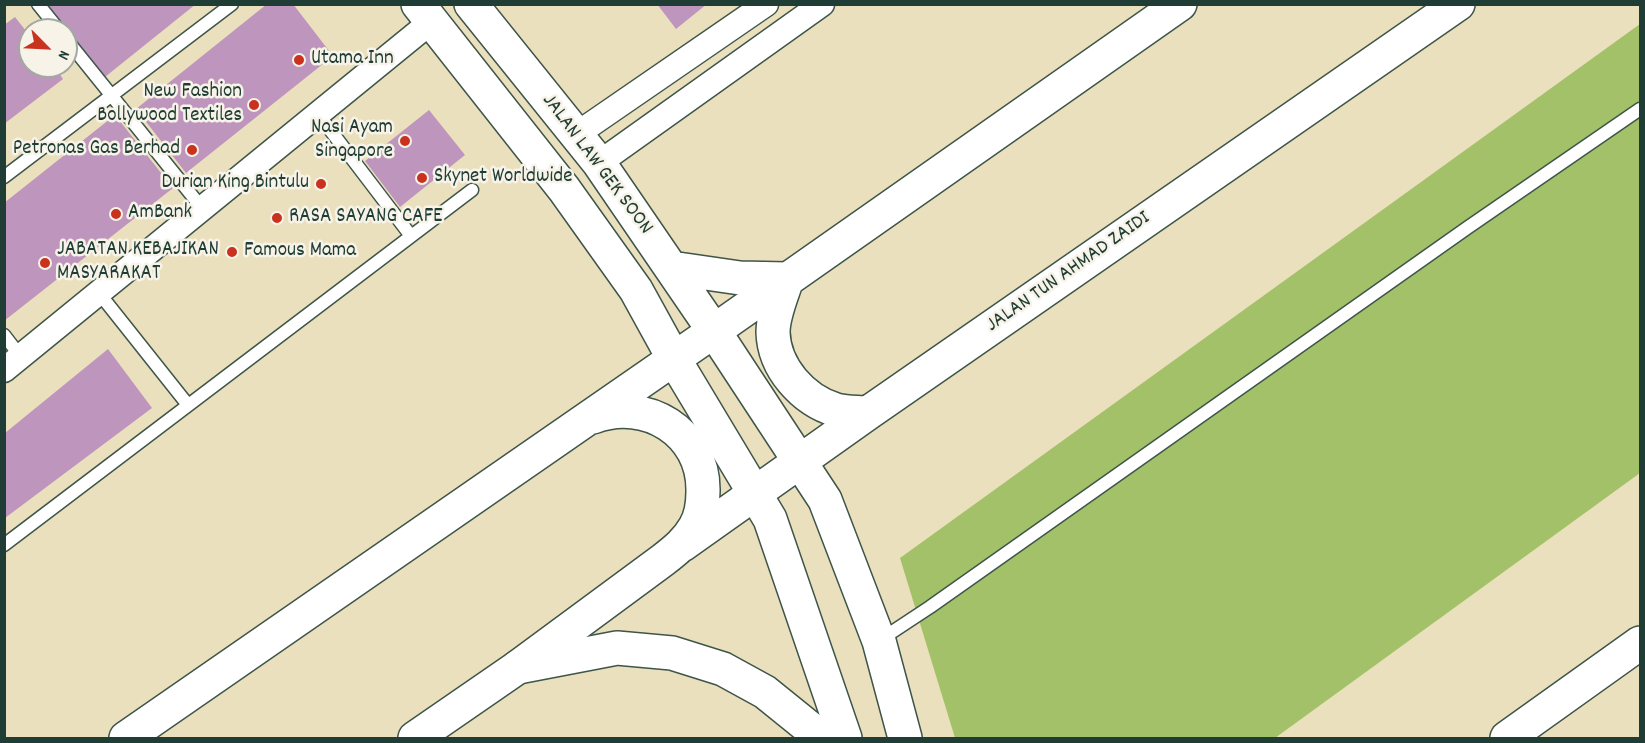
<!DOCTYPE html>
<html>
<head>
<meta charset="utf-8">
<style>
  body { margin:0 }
  #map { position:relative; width:1645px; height:743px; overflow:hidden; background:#ebe0bd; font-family:Dekko,sans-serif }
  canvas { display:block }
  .frame { position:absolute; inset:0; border:6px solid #1f3d34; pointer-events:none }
  .north { position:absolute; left:18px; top:18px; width:60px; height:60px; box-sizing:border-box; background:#f7f3e8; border:2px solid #a1aaa0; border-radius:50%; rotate:114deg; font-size:16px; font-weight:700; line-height:24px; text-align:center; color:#1f3d34 }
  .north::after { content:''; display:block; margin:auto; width:21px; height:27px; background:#c8321e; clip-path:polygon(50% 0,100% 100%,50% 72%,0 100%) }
</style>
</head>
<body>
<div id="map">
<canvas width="1645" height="743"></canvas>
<div class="frame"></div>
<div class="north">N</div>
</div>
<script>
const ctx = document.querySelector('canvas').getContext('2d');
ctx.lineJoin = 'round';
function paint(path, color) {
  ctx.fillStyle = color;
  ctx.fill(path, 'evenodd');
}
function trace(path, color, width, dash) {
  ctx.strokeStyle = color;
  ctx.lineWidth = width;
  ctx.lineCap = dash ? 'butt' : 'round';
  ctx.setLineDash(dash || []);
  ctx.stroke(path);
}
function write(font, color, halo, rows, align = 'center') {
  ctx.font = font + ' Dekko,sans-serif';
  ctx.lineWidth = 5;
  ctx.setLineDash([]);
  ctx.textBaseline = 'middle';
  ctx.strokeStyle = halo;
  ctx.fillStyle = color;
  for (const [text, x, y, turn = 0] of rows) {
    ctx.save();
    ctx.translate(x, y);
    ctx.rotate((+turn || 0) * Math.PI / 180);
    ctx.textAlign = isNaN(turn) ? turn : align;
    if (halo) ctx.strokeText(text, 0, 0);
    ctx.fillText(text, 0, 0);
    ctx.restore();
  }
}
paint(new Path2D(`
  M 1640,24 L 1640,473 L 1275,738 L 955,738 L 900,558 Z`), '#a3c168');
paint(new Path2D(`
  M 36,4 L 196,4 L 95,85 L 66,46 L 66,30 L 54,30 Z
  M 267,4 L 293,4 L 333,56 L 186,173 L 136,109 Z
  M 657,4 L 707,4 L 676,29 Z
  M 15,17 L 30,36 L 30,66 L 54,66 L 63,79 L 4,124 L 4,25 Z
  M 429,110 L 465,155 L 400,207 L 365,161 Z
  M 115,115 L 173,188 L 4,321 L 4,203 Z
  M 108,349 L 152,408 L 5,518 L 5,433 Z`), '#be95bd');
const lane = new Path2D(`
  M 38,4 L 59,30
  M 66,39 L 202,208
  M 318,114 L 411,236
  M 4,177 L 232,4
  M 99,293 L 188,405
  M 4,335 L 21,357
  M 4,545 L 472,190
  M 880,640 L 930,607 L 1467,228 L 1640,109`);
const street = new Path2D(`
  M 577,134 L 766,4
  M 599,163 L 822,4
  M 4,370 L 432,21`);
const secondary = new Path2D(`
  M 418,4 L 564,189 L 636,290 L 674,359
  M 471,4 L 599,163 L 714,331
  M 671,268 L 740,278 L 787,279
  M 787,279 C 782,295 773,315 773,332 C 774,368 803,400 836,410 C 846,413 858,412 868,413
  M 682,545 L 868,413 L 1458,4
  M 126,738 L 714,331 L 1180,4
  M 415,738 L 518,667 L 663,560 C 676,550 687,541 695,527 C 701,517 703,503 703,491 C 704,432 646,397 593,417`);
const primary = new Path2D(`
  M 714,331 L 825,500 L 879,641 L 905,738
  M 674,359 L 770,519 L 845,738
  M 518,667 L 617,648 L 672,653 L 723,669 L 765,692 L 822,738
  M 1507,738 L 1640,643`);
trace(lane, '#3e5549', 15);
trace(street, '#3e5549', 27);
trace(secondary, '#3e5549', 36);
trace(primary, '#3e5549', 36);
trace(lane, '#fff', 12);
trace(street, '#fff', 24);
trace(secondary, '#fff', 33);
trace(primary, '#fff', 33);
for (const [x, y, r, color] of [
  [299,60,6,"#c8321e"],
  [254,105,6,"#c8321e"],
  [405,141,6,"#c8321e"],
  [192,150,6,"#c8321e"],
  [422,178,6,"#c8321e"],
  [321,184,6,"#c8321e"],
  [116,214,6,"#c8321e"],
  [277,218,6,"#c8321e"],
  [232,252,6,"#c8321e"],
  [45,263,6,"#c8321e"]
]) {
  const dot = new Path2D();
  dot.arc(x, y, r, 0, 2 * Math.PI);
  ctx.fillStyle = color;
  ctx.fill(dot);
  trace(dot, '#f7f3e8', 2);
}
write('21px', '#1f3d34', '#f7f3e8', [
  ["Utama Inn",311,60],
  ["New Fashion",242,93,"right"],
  ["Bollywood Textiles",242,117,"right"],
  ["Nasi Ayam",393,129,"right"],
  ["Singapore",393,153,"right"],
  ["Petronas Gas Berhad",180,150,"right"],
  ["Skynet Worldwide",434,178],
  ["Durian King Bintulu",309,184,"right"],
  ["AmBank",128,214],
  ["RASA SAYANG CAFE",289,218],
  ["JABATAN KEBAJIKAN",57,251],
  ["MASYARAKAT",57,275],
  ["Famous Mama",244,252]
], 'left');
write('21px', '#1f3d34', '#f7f3e8', [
  ["JALAN LAW GEK SOON",596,165,53],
  ["JALAN TUN AHMAD ZAIDI",1069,273,-35]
]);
</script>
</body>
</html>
